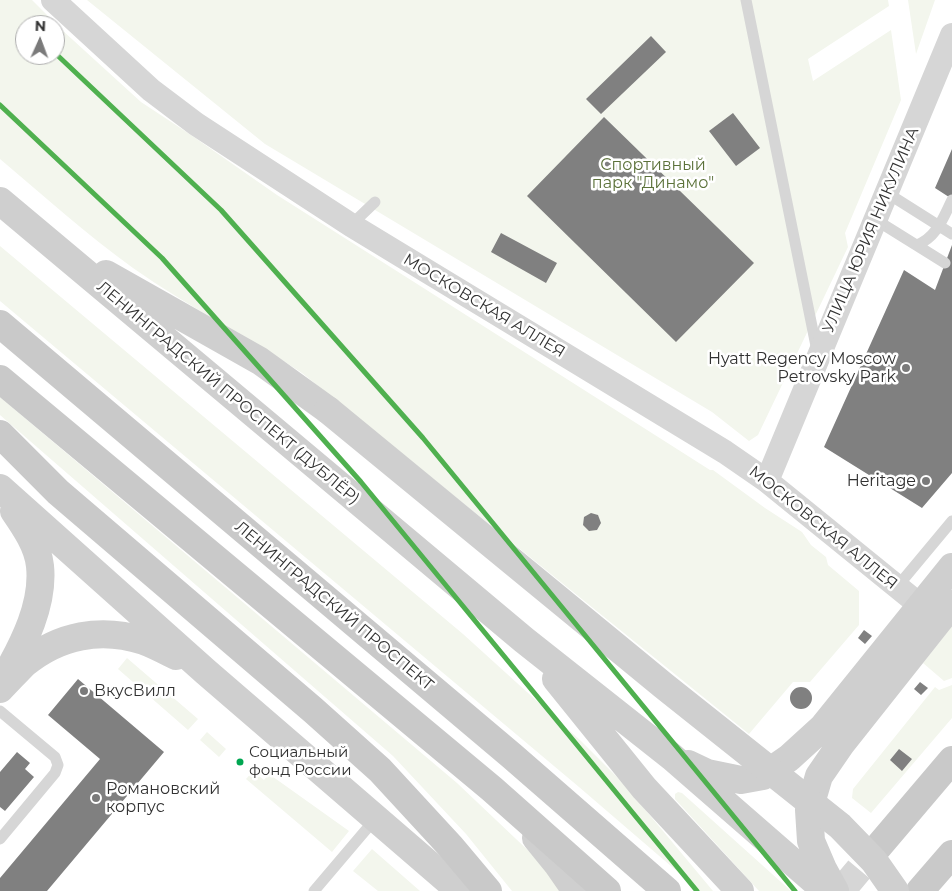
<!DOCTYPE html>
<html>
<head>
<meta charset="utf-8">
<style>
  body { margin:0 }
  #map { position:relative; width:952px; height:891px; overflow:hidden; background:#fff; font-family:Montserrat,sans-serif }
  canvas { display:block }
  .north { position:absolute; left:15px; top:15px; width:50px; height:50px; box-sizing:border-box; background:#fff; border:1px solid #adadad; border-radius:50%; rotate:2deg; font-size:14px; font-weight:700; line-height:20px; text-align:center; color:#323232 }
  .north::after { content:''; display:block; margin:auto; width:18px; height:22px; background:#7a7a7a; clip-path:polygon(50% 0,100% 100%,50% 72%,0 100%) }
</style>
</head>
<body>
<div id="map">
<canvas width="952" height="891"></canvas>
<div class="north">N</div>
</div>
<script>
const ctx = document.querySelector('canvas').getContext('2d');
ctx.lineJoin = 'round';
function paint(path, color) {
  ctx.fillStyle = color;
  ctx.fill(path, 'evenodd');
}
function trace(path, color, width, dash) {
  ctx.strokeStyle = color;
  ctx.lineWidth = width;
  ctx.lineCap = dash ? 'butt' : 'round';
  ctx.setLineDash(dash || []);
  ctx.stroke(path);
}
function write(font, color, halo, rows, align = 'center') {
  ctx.font = font + ' Montserrat,sans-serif';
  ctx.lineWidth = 5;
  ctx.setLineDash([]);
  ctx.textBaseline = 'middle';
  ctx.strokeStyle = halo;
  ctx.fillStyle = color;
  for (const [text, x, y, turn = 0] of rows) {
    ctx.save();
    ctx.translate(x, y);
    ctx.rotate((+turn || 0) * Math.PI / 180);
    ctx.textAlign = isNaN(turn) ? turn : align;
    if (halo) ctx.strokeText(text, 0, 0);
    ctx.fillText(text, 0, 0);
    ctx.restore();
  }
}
paint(new Path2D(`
  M 0,0 L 32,0 L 62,30 L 141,102 L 191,135 L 277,195 L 666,442 L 710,470 L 713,470 L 765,508 L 802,532 L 811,545 L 826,557 L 828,565 L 859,591 L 859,625 L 810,682 L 793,682 L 749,734 L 302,373 C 247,336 187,306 133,268 C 87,235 44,196 0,159 ZM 25,25 L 55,25 L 55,55 L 25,55 Z
  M 87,0 L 888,0 L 889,6 L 808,59 L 813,81 L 891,30 L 901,100 L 845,233 L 848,247 L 758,435 L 749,441 L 712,412 L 265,144 Z
  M 908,0 L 935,0 L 916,54 Z
  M 0,246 L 463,634 L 581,741 L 623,783 L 713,891 L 700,891 L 579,787 L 0,301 Z
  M 0,397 L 457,783 L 535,857 L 565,891 L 512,891 L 466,834 L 393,756 L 0,415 Z
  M 952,626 L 952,678 L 944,681 L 923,663 Z
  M 127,658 L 198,719 L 188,730 L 118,669 Z
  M 952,685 L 952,718 L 871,813 L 852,798 L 853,789 L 935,687 L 939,690 Z
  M 207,732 L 226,749 L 219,757 L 200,740 Z
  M 253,771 L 264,780 L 269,774 L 349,831 L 332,852 L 246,779 Z
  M 678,792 L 682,793 L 791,891 L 759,891 L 675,799 L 675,794 Z
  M 372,849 L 420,891 L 378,891 L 353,871 Z`), '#f3f6ed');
paint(new Path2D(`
  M 651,36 L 666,52 L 601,114 L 586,99 Z
  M 733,113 L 760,148 L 736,166 L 709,131 Z
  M 604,117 L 754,263 L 676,342 L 527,196 Z
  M 952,149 L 952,199 L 935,188 Z
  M 501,233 L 557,263 L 546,283 L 491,252 Z
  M 952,245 L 952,473 L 922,508 L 824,447 L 904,270 L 935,290 Z
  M 591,513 L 598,515 L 601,523 L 597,530 L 589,531 L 583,525 L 584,517 Z
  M 864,630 L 872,636 L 865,644 L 858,638 Z
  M 78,679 L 164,752 L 47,891 L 0,891 L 0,878 L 100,759 L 48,715 Z
  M 920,682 L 928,688 L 921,695 L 914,689 Z
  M790 698a11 11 0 1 1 22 0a11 11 0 1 1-22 0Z
  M 899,749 L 912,759 L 902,771 L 890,760 Z
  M 17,752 L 30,763 L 25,769 L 34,777 L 5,811 L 0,807 L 0,772 Z`), '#808080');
trace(new Path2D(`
  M 841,891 L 873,853`), '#d6d6d6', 28, [28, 14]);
trace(new Path2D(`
  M 746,0 L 817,351
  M 887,193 L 952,234
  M 876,220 L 945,263
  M 351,225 L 375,202
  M 917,245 C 937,237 943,218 952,200
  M 897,587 L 952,521
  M 0,711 L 55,757 L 58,765 L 55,773 L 0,839
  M 314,891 L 376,818`), '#d6d6d6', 11);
trace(new Path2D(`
  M 53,0 L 151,90 L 196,124 L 351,225 L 725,452 L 767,481 L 921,606
  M 767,481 L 952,35`), '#d6d6d6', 24);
trace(new Path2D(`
  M 0,201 L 524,640 L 672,757 L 826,891
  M 106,274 L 260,361 L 328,410
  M 0,488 L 206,672 L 460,891
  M 6,675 C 24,643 44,604 40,566 C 38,546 25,527 14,511
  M 556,679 L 644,788 L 740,891
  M 0,689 C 8,681 16,672 24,664 C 59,635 101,627 144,641 C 155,645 166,651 176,656
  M 688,764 L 707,773 L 741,780 L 763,776 L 789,758 L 823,727 L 952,567
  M 536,838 L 558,865 L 576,891
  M 835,891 L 823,869 L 811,841 L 809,810 L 819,776 L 841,744 L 952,604`), '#cfcfcf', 28);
trace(new Path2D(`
  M 0,324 L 512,756 L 667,891
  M 0,379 L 492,789 L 607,891
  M 0,434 L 58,492 L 313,710 L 380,770 L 451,847 L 488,891
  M 873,853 L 952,760
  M 920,891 L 952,854`), '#c9c9c9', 28);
trace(new Path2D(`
  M 328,410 L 664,686 L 840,826 L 874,861 L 895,891`), '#cfcfcf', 28);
trace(new Path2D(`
  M 55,53 L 221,210 L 423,438 L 795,891
  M 0,105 L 162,258 L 361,482 L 697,891`), '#4fb04f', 5);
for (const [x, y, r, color] of [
  [906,368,5,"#7a7a7a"],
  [926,481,5,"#7a7a7a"],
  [84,691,5,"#7a7a7a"],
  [240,762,4.5,"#00a651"],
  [96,798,5,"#7a7a7a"]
]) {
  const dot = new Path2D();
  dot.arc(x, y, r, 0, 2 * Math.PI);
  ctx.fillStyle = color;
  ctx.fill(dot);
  trace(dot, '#fff', 2);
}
write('15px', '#323232', '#fff', [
  ["Социальный",249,753],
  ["фонд России",249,771]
], 'left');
write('16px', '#5c723a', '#fff', [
  ["Спортивный",653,165],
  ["парк \"Динамо\"",653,183]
]);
write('16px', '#323232', '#fff', [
  ["УЛИЦА ЮРИЯ НИКУЛИНА",871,230,-67],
  ["МОСКОВСКАЯ АЛЛЕЯ",484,306,31],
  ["ЛЕНИНГРАДСКИЙ ПРОСПЕКТ (ДУБЛЁР)",228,393,40],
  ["МОСКОВСКАЯ АЛЛЕЯ",823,528,39],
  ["ЛЕНИНГРАДСКИЙ ПРОСПЕКТ",334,606,40]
]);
write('16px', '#323232', '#fff', [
  ["Hyatt Regency Moscow",896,359],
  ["Petrovsky Park",896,377],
  ["Heritage",916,481],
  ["ВкусВилл",94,691,"left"],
  ["Романовский",106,789,"left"],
  ["корпус",106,807,"left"]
], 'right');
</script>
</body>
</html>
